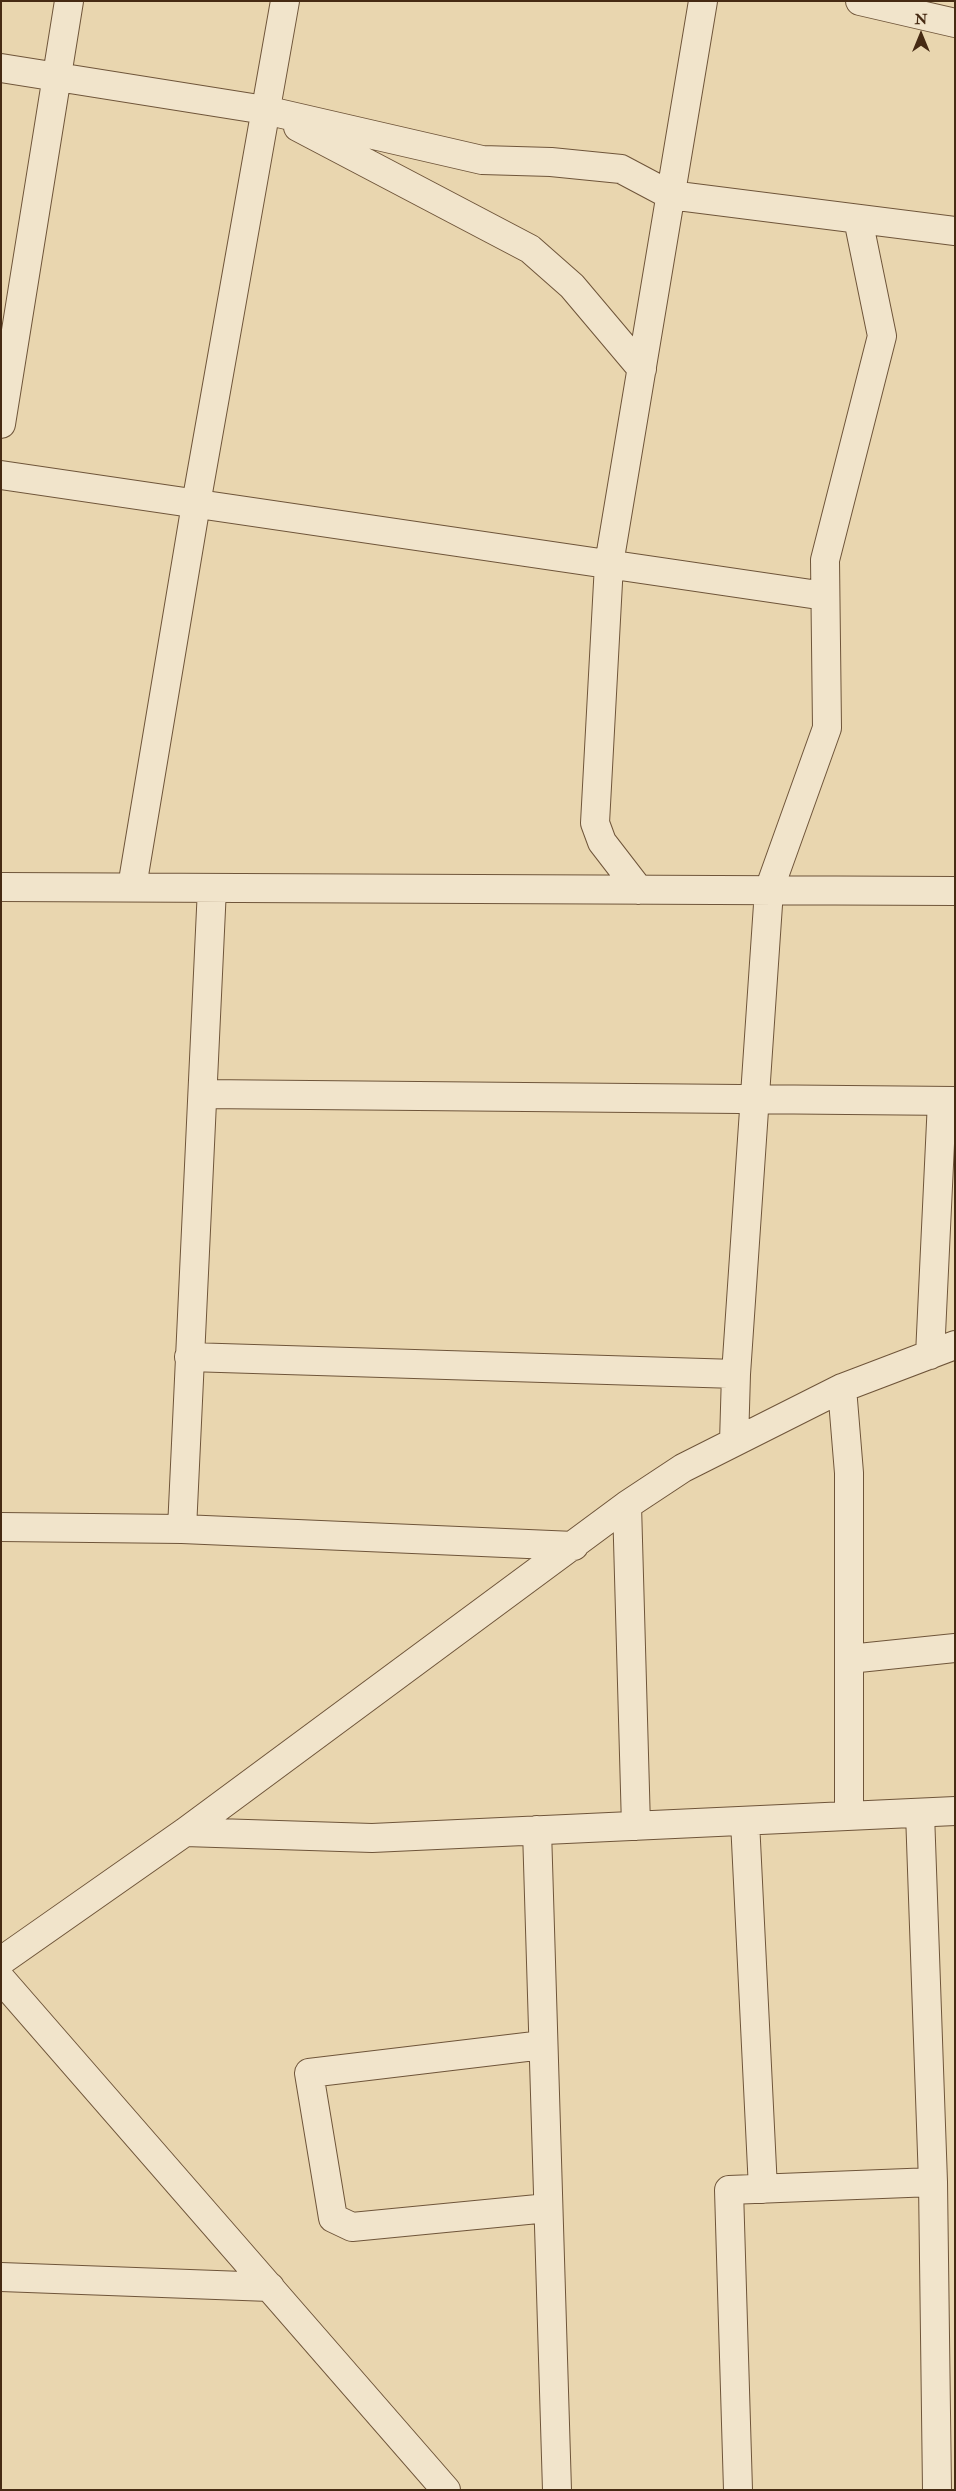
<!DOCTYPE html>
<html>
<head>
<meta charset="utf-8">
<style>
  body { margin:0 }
  #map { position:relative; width:956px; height:2491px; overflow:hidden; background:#e9d6af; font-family:"IM FELL Double Pica",serif }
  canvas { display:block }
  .frame { position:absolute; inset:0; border:2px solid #462a13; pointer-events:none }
  .north { position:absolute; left:896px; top:10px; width:50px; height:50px; -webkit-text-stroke:4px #f1e4cb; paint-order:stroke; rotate:0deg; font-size:14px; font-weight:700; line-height:20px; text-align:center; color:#462a13 }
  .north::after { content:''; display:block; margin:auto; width:18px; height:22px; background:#462a13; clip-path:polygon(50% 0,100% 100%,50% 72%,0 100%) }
</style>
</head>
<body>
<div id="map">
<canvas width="956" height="2491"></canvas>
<div class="frame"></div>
<div class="north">N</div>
</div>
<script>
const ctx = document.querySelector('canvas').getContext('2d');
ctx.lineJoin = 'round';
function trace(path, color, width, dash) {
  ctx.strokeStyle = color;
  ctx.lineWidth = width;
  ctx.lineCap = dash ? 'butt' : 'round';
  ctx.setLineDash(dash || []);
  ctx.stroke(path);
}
const minor = new Path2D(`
  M 860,1 L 955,23
  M 1,68 L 265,110 L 482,160 L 551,162 L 621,169 L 670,195 L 955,231
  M 298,127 L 530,249 L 572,286 L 642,369
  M 1,424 L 69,1
  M 1,475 L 825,596
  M 1,887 L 955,891
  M 132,887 L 196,504 L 285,1
  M 639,890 L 602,842 L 595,823 L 609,564 L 703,1
  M 203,1094 L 955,1101
  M 930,1355 L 942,1101
  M 189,1357 L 736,1374
  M 842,1388 L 849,1473 L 849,1816
  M 734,1442 L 736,1374 L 769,890 L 827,728 L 825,560 L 882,336 L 858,219
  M 627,1505 L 636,1826
  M 1,1527 L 182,1529 L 574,1546
  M 182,1529 L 212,888
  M 849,1659 L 955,1648
  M 920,1813 L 933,2182 L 937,2490
  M 745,1821 L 763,2189
  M 537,1830 L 557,2490
  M 185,1832 L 372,1838 L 955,1811
  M 1,1961 L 185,1832 L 627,1505 L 683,1468 L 842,1388 L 955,1345
  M 1,1979 L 446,2490
  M 543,2045 L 309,2073 L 333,2218 L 352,2227 L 548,2208
  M 1,2277 L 270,2287
  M 738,2490 L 729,2190 L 933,2182`);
trace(minor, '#6f553a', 30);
trace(minor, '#f1e4cb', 28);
</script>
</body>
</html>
